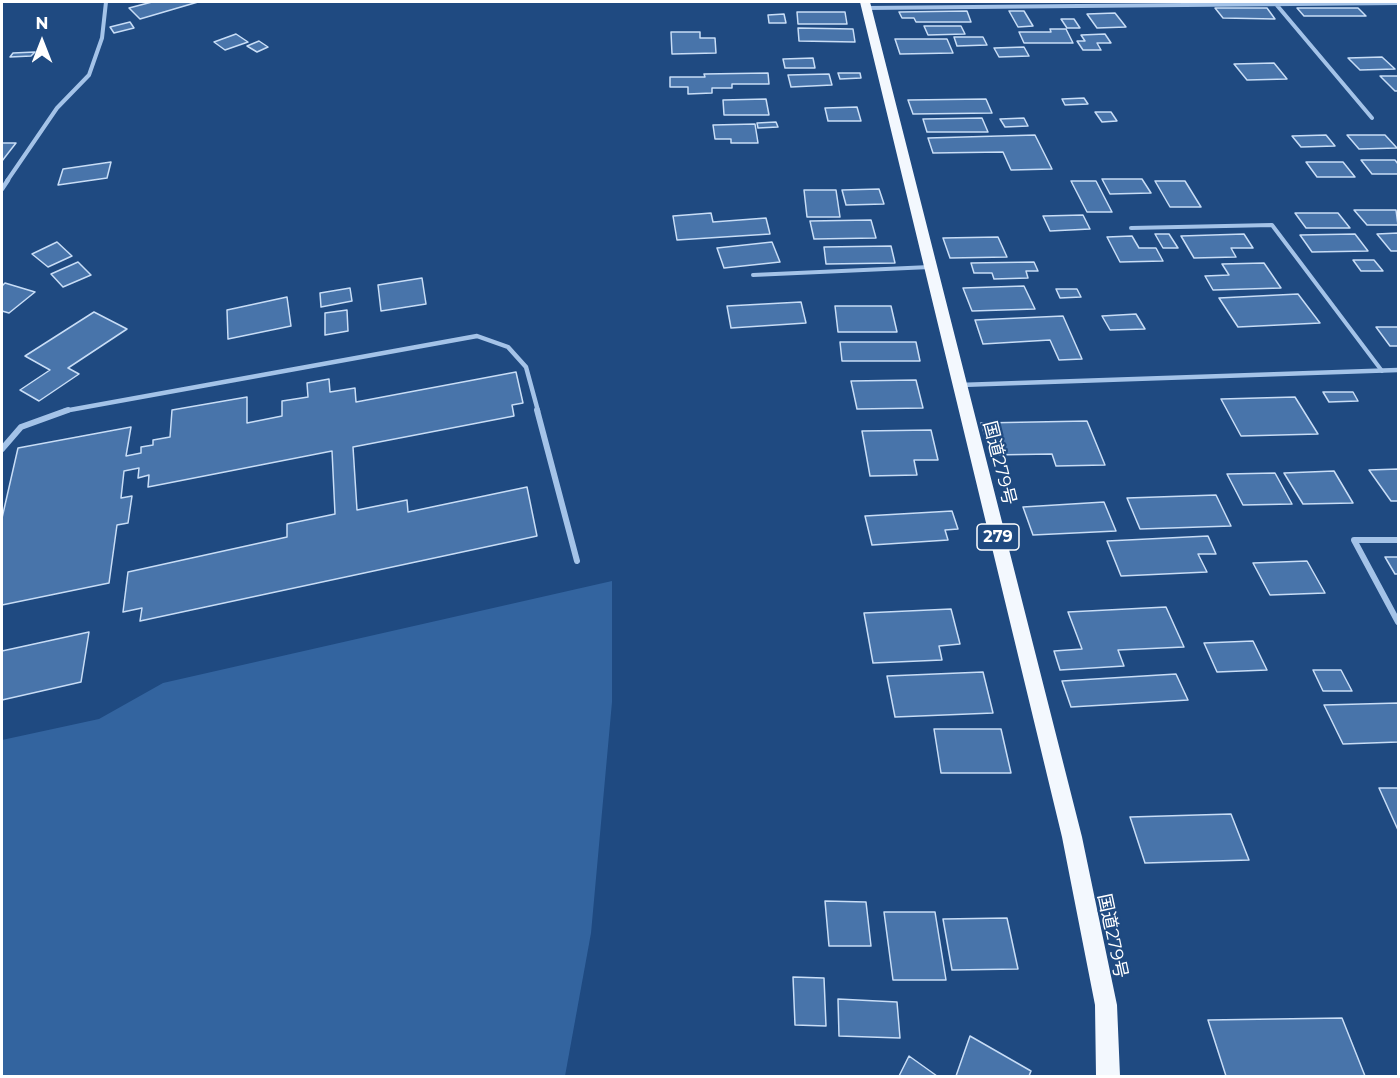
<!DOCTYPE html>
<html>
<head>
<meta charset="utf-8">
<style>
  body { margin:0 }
  #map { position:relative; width:1400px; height:1078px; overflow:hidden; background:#1f4a81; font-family:Montserrat,sans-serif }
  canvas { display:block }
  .frame { position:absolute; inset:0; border:3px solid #fff; pointer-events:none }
  .north { position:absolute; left:12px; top:12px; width:60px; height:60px; -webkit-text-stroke:4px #1f4a81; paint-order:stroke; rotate:0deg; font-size:16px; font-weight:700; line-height:24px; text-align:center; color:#fff }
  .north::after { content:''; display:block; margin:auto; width:21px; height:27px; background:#fff; clip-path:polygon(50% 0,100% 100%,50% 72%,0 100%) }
</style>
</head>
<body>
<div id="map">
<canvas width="1400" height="1078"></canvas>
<div class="frame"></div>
<div class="north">N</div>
</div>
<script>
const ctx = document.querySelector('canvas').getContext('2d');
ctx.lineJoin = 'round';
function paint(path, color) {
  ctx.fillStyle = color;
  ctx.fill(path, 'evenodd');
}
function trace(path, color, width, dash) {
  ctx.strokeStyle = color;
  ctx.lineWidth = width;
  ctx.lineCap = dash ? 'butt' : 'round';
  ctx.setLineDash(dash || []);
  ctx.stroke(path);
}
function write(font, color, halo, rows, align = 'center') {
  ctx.font = font + ' Montserrat,"Noto Sans JP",sans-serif';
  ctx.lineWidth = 4.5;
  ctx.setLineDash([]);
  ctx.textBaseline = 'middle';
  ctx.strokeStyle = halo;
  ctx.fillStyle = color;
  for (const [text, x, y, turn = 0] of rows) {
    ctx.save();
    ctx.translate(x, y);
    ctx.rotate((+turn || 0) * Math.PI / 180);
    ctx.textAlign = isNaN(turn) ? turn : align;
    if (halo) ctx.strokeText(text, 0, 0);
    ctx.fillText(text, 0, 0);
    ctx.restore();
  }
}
paint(new Path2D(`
  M 612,581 L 612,702 L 591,933 L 565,1076 L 2,1076 L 2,740 L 99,719 L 163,683 Z`), '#33649f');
const building = new Path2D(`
  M 152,2 L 198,2 L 140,19 L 129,8 Z
  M 1215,8 L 1267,8 L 1275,19 L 1223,18 Z
  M 1297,8 L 1358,8 L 1366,16 L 1304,16 Z
  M 967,11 L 971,22 L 916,22 L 914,18 L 902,18 L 899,12 Z
  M 1009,11 L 1024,11 L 1033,26 L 1018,27 Z
  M 797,12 L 845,12 L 847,24 L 798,24 Z
  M 1115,13 L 1126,27 L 1097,28 L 1087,14 Z
  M 784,14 L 786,23 L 769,23 L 768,15 Z
  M 1061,19 L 1074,19 L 1080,28 L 1067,28 Z
  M 130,22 L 134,28 L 114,33 L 110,27 Z
  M 924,26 L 961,26 L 965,34 L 928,35 Z
  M 798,28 L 853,29 L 855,42 L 799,41 Z
  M 1050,29 L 1066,29 L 1073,43 L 1024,43 L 1019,32 L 1051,32 Z
  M 671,32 L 700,32 L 700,38 L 715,38 L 716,53 L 672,54 Z
  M 236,34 L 248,42 L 225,50 L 214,42 Z
  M 1105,34 L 1111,43 L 1097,43 L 1101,50 L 1083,50 L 1077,41 L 1085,41 L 1081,35 Z
  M 954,37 L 983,37 L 987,45 L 957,46 Z
  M 895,39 L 947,39 L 953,53 L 900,54 Z
  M 259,41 L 268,47 L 257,52 L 247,46 Z
  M 1024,47 L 1029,56 L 999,57 L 994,48 Z
  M 35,52 L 31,56 L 10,57 L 13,53 Z
  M 1382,57 L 1395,69 L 1360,70 L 1348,58 Z
  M 813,58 L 815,68 L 785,68 L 783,59 Z
  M 1274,63 L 1287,79 L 1247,80 L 1234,64 Z
  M 768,73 L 769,84 L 732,84 L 732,88 L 712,88 L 712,93 L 688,94 L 688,87 L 670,87 L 670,77 L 705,77 L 704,74 Z
  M 838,73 L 860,73 L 861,78 L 840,79 Z
  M 829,74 L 832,85 L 791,87 L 788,75 Z
  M 1380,76 L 1398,76 L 1398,91 L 1395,91 Z
  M 1084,98 L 1088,104 L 1065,105 L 1062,99 Z
  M 766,99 L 769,115 L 724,115 L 723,100 Z
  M 986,99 L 992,113 L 913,114 L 908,100 Z
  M 857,107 L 861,121 L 828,121 L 825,108 Z
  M 1095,112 L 1111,112 L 1117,121 L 1102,122 Z
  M 982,118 L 988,132 L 927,132 L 923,119 Z
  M 1024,118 L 1028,126 L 1005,127 L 1000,119 Z
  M 776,122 L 778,127 L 758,128 L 757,123 Z
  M 755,124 L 758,143 L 731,143 L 731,139 L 715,139 L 713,125 Z
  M 1035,135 L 1052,169 L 1011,170 L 1003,152 L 933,153 L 928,138 Z
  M 1326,135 L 1335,146 L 1301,147 L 1292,136 Z
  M 1347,135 L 1385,135 L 1397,148 L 1359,149 Z
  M 2,143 L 16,143 L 2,161 Z
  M 1361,160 L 1395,160 L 1398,164 L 1398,174 L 1372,174 Z
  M 111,162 L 107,178 L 58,185 L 63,169 Z
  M 1306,162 L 1343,162 L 1355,177 L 1317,177 Z
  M 1102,179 L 1142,179 L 1151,193 L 1110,194 Z
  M 1071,181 L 1096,181 L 1112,212 L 1087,212 Z
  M 1155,181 L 1185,181 L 1201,207 L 1170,207 Z
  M 879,189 L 884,204 L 846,205 L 842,190 Z
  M 804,190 L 836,190 L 840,217 L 807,217 Z
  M 1354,210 L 1396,210 L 1398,225 L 1367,225 Z
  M 711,213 L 713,222 L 766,218 L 770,234 L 677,240 L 673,216 Z
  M 1295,213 L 1338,213 L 1350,228 L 1306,228 Z
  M 1083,215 L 1090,229 L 1050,231 L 1043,216 Z
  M 871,220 L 876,238 L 814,239 L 810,221 Z
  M 1398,233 L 1398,251 L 1391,251 L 1377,234 Z
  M 1155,234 L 1169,234 L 1178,248 L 1163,248 Z
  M 1244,234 L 1253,248 L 1231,248 L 1236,257 L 1194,258 L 1181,236 Z
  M 1355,234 L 1368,251 L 1312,252 L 1300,235 Z
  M 1132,236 L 1139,248 L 1156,248 L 1163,261 L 1120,262 L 1107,237 Z
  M 998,237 L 1007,257 L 950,258 L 943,238 Z
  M 57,242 L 72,256 L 48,267 L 32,254 Z
  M 772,242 L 780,262 L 724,268 L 717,248 Z
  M 891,246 L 895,263 L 826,264 L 824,247 Z
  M 1353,260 L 1374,260 L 1383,271 L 1361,271 Z
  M 78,262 L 91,275 L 63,287 L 51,274 Z
  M 1034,262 L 1038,271 L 1026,271 L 1028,278 L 994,279 L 992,273 L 974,273 L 971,263 Z
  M 1264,263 L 1281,288 L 1213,290 L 1205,276 L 1229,275 L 1222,264 Z
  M 422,278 L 426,304 L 381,311 L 378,285 Z
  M 5,283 L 35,292 L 9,313 L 2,311 L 2,286 Z
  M 1024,286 L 1035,309 L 972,311 L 963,288 Z
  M 350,288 L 352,301 L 321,307 L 320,293 Z
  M 1056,289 L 1077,289 L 1081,297 L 1060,298 Z
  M 1298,294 L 1320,323 L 1238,327 L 1219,298 Z
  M 287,297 L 291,326 L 228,339 L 227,310 Z
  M 801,302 L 806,323 L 731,328 L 727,306 Z
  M 835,306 L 891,306 L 897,332 L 838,332 Z
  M 347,310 L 348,331 L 325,335 L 325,313 Z
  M 94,312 L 127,329 L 68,368 L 79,374 L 39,401 L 20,390 L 50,370 L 25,356 Z
  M 1136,314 L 1145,329 L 1110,330 L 1102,316 Z
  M 1063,316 L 1082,359 L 1059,360 L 1050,340 L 983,344 L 975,320 Z
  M 1376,327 L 1398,327 L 1398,346 L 1390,346 Z
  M 840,342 L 916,342 L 920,361 L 842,361 Z
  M 516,372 L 523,403 L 512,405 L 514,416 L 353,447 L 357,510 L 407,500 L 408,512 L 527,487 L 537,536 L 140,621 L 142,608 L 123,612 L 128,572 L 287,537 L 287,524 L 335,514 L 332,451 L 148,487 L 149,475 L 138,478 L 139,468 L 124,471 L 121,498 L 132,496 L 128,523 L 117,525 L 109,583 L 2,605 L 2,518 L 18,448 L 131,427 L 126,456 L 141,453 L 141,447 L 153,445 L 153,440 L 170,437 L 172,410 L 247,397 L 247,423 L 282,416 L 282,401 L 308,397 L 307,383 L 329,379 L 330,392 L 355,388 L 356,402 Z
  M 916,380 L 923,408 L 857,409 L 851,381 Z
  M 1323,392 L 1353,392 L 1358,401 L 1329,402 Z
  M 1295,397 L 1318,434 L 1241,436 L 1221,399 Z
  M 1087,421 L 1105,465 L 1056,466 L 1052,454 L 991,455 L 981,423 Z
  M 931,430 L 938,460 L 914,460 L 917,475 L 870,476 L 862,431 Z
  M 1398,469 L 1398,501 L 1391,501 L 1369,470 Z
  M 1334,471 L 1353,503 L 1303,504 L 1284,473 Z
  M 1275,473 L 1292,504 L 1243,505 L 1227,474 Z
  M 1216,495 L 1231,526 L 1140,529 L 1127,498 Z
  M 1104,502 L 1116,531 L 1033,535 L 1023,507 Z
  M 952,511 L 958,529 L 945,530 L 948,540 L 872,545 L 865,516 Z
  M 1208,536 L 1216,554 L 1198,554 L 1207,572 L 1121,576 L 1107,541 Z
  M 1385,557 L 1398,557 L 1398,574 L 1395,574 Z
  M 1307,561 L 1325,593 L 1270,595 L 1253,563 Z
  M 1166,607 L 1184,647 L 1118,650 L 1124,666 L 1060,670 L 1054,651 L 1082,649 L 1068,612 Z
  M 951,609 L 960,644 L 939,646 L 942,660 L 873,663 L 864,613 Z
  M 89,632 L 81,682 L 2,700 L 2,651 Z
  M 1253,641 L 1267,670 L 1217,672 L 1204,643 Z
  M 1313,670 L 1341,670 L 1352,691 L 1323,691 Z
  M 983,672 L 993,713 L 895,717 L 887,676 Z
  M 1176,674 L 1188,700 L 1071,707 L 1062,681 Z
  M 1398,703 L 1398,742 L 1343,744 L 1324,705 Z
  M 934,729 L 1001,729 L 1011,773 L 941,773 Z
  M 1379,788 L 1398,788 L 1398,830 Z
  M 1231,814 L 1249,860 L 1145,863 L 1130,817 Z
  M 825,901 L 866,902 L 871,946 L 829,946 Z
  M 884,912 L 935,912 L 946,980 L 893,980 Z
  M 1007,918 L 1018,969 L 952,970 L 943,919 Z
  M 793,977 L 824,978 L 826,1026 L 795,1025 Z
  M 838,999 L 897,1002 L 900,1038 L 839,1036 Z
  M 1342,1018 L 1365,1076 L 1226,1076 L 1208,1020 Z
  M 970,1036 L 1031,1071 L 1029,1076 L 956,1076 Z
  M 909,1056 L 937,1076 L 899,1076 Z`);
paint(building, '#4874aa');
trace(building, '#c8ddf6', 1.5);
trace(new Path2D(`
  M 1131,228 L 1272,225 L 1382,371
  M 753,275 L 930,267`), '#a4c3e8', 4);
trace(new Path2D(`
  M 1275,3 L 1372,118
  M 866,8 L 1398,3
  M 7,181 L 57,108 L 89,75 L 102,38 L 106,2`), '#a4c3e8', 4);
trace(new Path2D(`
  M 2,189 L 8,180
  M 960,385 L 1398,370
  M 64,411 L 477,336 L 508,347 L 526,367 L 538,411`), '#a4c3e8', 4.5);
trace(new Path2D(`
  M 537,410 L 577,561
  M 2,449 L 21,427 L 68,410
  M 1398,540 L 1354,540 L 1398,622`), '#a4c3e8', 6);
paint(new Path2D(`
  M 860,2 L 870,2 L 1082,837 L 1117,1005 L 1120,1076 L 1096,1076 L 1095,1005 L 1062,837 Z`), '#f3f8fe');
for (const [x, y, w] of [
  [998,537,42]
]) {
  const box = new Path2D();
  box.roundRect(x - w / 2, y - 13, w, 26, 4.5);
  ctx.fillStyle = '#1f4a81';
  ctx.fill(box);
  trace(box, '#fff', 1.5);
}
write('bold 16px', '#fff', null, [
  ["279",998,537]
]);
write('18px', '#fff', '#1f4a81', [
  ["国道279号",999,463,76],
  ["国道279号",1112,936,78]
]);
</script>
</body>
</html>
